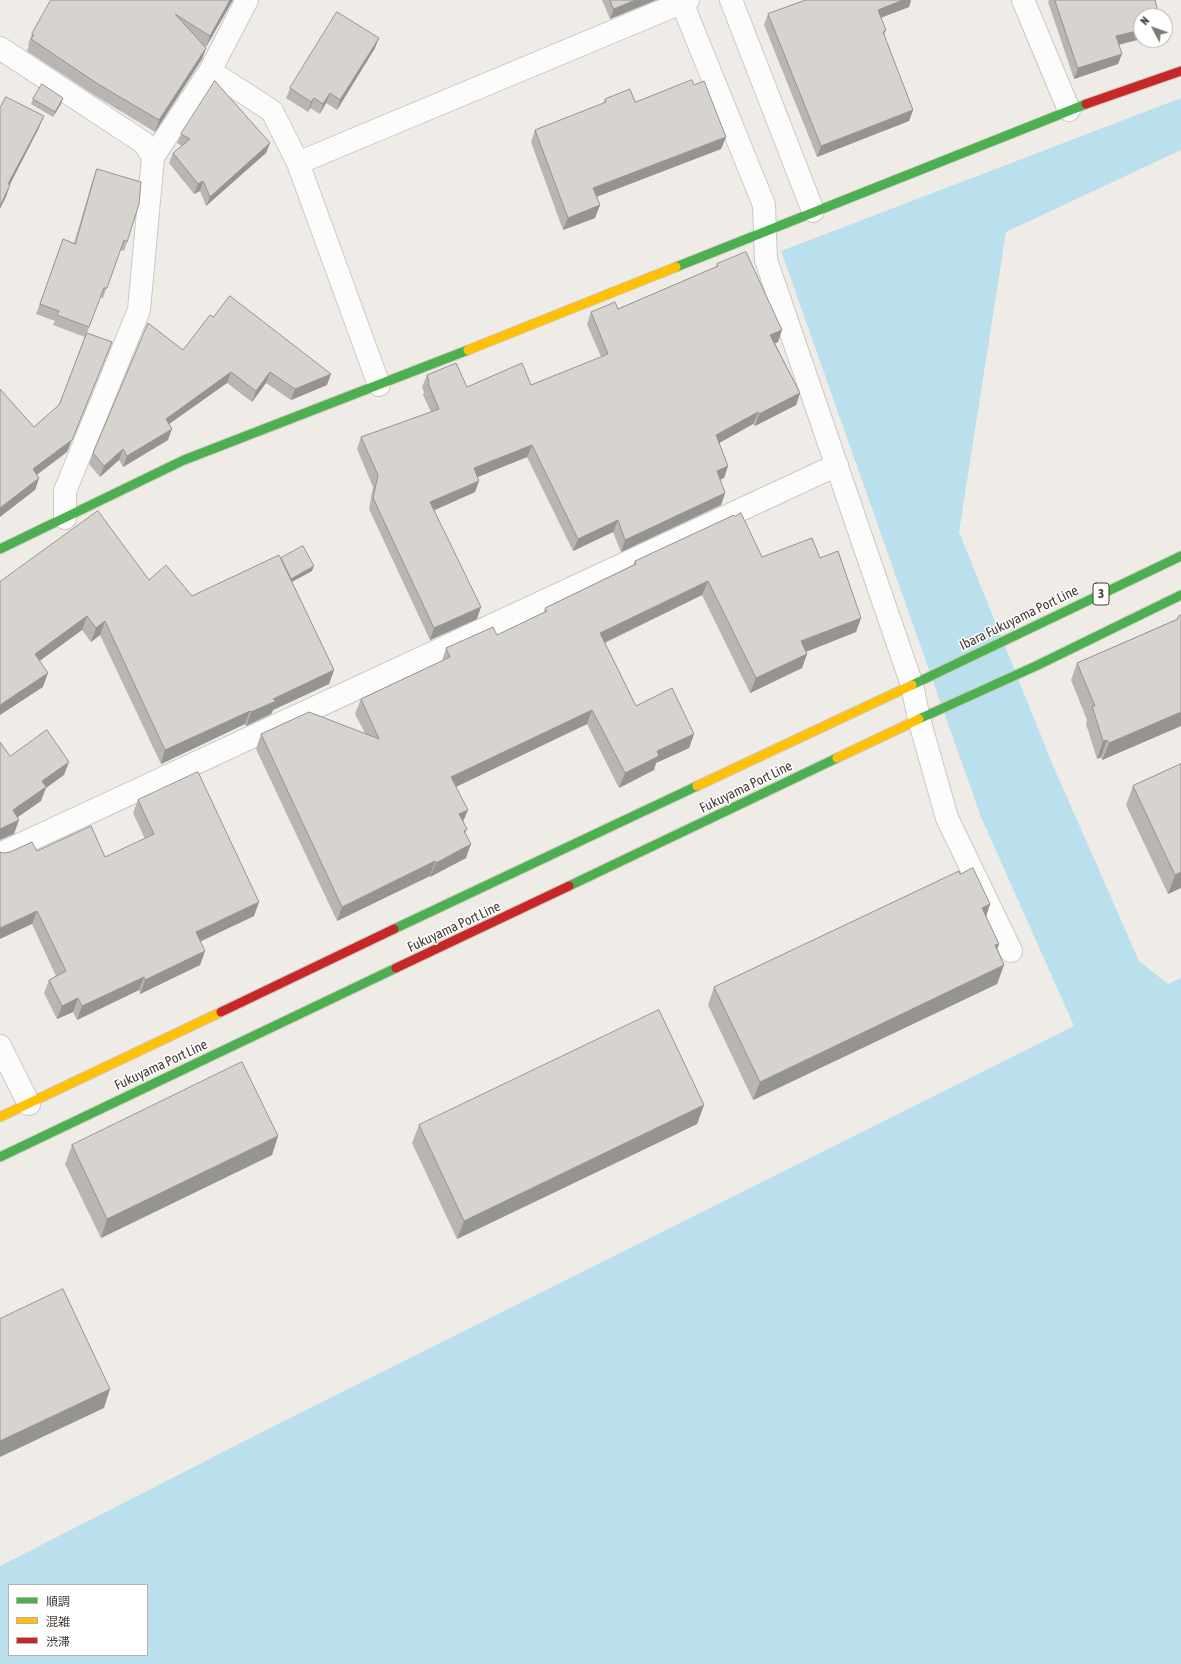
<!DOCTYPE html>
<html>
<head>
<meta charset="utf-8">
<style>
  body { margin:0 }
  #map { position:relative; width:1181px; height:1664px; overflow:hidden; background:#efece8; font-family:"Asap Condensed","Noto Sans JP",sans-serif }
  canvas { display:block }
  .legend { position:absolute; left:8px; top:1584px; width:140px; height:72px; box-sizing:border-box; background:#fff; border:1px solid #b5b1ae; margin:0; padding:5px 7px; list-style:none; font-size:12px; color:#453c35 }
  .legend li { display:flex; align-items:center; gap:8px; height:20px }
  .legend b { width:20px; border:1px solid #b5b1ae }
  .north { position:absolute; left:1133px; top:8px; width:40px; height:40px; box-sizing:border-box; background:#fff; border:1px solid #b5b1ae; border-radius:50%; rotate:311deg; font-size:11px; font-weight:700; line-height:16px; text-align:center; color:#453c35 }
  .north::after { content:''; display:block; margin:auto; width:14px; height:18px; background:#807a74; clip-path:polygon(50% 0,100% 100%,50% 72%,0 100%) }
</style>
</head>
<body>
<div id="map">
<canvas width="1181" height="1664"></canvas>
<ul class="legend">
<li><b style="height:5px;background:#4caf50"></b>順調</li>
<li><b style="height:5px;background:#ffc107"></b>混雑</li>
<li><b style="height:5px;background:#c62828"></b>渋滞</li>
</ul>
<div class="north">N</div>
</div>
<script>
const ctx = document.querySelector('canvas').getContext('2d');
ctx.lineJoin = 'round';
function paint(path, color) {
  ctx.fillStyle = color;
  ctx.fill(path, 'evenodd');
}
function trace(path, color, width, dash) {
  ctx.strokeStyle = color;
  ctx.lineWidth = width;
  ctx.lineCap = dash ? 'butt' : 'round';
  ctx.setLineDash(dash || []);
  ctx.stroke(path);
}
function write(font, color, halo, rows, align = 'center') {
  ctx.font = font + ' "Asap Condensed",sans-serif';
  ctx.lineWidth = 3;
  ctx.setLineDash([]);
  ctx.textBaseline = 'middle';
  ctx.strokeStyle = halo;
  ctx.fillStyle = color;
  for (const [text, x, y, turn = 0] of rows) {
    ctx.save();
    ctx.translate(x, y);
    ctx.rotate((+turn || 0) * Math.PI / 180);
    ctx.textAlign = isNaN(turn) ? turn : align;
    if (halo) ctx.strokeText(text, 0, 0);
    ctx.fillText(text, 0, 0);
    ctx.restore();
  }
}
paint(new Path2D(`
  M 1181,98 L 1181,150 L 1006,232 L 959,532 L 1052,763 L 1139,961 L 1168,984 L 1181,978 L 1181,1664 L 0,1664 L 0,1566 L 274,1426 L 1074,1026 L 981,817 L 781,251 ZM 9,1585 L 147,1585 L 147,1655 L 9,1655 Z`), '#b9e0ec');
const street = new Path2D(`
  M 681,0 L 764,205 L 766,260 L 912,685 L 919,719 L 947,818 L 1011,951
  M 731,0 L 813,211
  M 1023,0 L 1069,110
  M 0,48 L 144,143 L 153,157
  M 210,71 L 272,111 L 298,163 L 379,385
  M 298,163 L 688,0
  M 65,518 L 65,491 L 139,310 L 153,157 L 210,71 L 247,0
  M 0,854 L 837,465
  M 0,1046 L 29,1104`);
const fast = new Path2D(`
  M 676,267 L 1086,104
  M 0,549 L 184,460 L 468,350
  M 912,685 L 1181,556
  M 919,719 L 1038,665 L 1181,595
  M 569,886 L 837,758
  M 394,929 L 697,786
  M 0,1157 L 396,968`);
const slow = new Path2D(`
  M 468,350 L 676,267
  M 837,758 L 919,719
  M 697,786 L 912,685
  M 0,1117 L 221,1012`);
const jam = new Path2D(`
  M 1086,104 L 1181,71
  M 396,968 L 569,886
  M 221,1012 L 394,929`);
trace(street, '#cbc8c4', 24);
trace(fast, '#d0c9c1', 11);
trace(slow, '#d0c9c1', 11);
trace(jam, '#d0c9c1', 11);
trace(street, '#fdfcfc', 22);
trace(fast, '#4caf50', 9);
trace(slow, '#ffc107', 9);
trace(jam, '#c62828', 9);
paint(new Path2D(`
  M 233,0 L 206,47 L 204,46 L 206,48 L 202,59 L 155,132 L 94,95 L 27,51 L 29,45 L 28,45 L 32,34 Z
  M 602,0 L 656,0 L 610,19 Z
  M 806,0 L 911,0 L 909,7 L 881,18 L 886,30 L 884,35 L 913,110 L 909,121 L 817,157 L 764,25 L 768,14 Z
  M 1049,0 L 1155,0 L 1141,16 L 1141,39 L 1119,45 L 1118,64 L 1074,79 L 1048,2 Z
  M 375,48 L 337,110 L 326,103 L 320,114 L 310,108 L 308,112 L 286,98 L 290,88 Z
  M 694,85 L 726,137 L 721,149 L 596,197 L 600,205 L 595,218 L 563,230 L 531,142 L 535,130 L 603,104 L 605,99 L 635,102 Z
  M 33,99 L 61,104 L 53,117 L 31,104 Z
  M 181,134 L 270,143 L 266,153 L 206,206 L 200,191 L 194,194 L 169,163 L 173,153 L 182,146 L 177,143 Z
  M 97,169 L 127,242 L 124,251 L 120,250 L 103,298 L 100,297 L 87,333 L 112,342 L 67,452 L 37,475 L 39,478 L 35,490 L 34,427 L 59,405 L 85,337 L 53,325 L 55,321 L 36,314 L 63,239 L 74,243 L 93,179 Z
  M 717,264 L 778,342 L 775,343 L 800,393 L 796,405 L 755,426 L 753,424 L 719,443 L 728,466 L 724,478 L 720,480 L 725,493 L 721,505 L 621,552 L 613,532 L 573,551 L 527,457 L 478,477 L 475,492 L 434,510 L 477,619 L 430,640 L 369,509 L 373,487 L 357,449 L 361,437 L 431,412 L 423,395 L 424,392 L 422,387 L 427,375 L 467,387 L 531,385 L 601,357 L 587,324 L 591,312 L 618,309 L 716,267 Z
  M 213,317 L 327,385 L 291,400 L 266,383 L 252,402 L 227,383 L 169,424 L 168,440 L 123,467 L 119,460 L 100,477 L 89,464 L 93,453 L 183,350 Z
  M 735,516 L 762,557 L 820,558 L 861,618 L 856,632 L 806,652 L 807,654 L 802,668 L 750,693 L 702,595 L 605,643 L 636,706 L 694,734 L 689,748 L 656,763 L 654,770 L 619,788 L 587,724 L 456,787 L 463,822 L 467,829 L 465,834 L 466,858 L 430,877 L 430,876 L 337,921 L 256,749 L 261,734 L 365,733 L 355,714 L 361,699 L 442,661 L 446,648 L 497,635 L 544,612 L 545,608 L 633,565 L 635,561 Z
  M 281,558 L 312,571 L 292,582 L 334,670 L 329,684 L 273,710 L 271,714 L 246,726 L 245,724 L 161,764 L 100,635 L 91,642 L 82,630 L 39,661 L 43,687 L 0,582 L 149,580 L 192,596 Z
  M 1181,615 L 1181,726 L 1102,760 L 1101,757 L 1097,759 L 1086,724 L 1087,720 L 1071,680 L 1077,663 L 1177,619 L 1178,617 Z
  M 1181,764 L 1181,888 L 1168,894 L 1126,805 L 1133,786 Z
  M 138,800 L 254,916 L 200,941 L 205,951 L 200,965 L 140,994 L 139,990 L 77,1020 L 73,1012 L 57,1019 L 44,993 L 49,980 L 56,976 L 32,924 L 3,853 L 37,851 L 105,857 L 145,839 L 133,813 Z
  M 960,874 L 990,904 L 986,917 L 999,944 L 997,950 L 1004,965 L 997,984 L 753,1100 L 708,1005 L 714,987 Z
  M 704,1105 L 697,1124 L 457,1239 L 412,1143 L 419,1125 Z
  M 278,1136 L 272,1155 L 101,1238 L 65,1164 L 72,1145 Z`), '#b9b5b2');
paint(new Path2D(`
  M 230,0 L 233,0 L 206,47 L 210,36 Z
  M 635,0 L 656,0 L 610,19 L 614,9 Z
  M 903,0 L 911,0 L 909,7 L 874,20 L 878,10 Z
  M 1141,30 L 1141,39 L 1112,46 L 1116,36 Z
  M 379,38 L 375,48 L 337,110 L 340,100 Z
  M 206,48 L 202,59 L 155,132 L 159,120 Z
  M 1122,54 L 1118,64 L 1074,79 L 1078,68 Z
  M 330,93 L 326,103 L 320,114 L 323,104 Z
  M 63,98 L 61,104 L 53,117 L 55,112 Z
  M 314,98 L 310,108 L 308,112 L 311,102 Z
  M 913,110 L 909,121 L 817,157 L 821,146 Z
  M 44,116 L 39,128 L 4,196 L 8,184 Z
  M 726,137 L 721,149 L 588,200 L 593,188 Z
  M 270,143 L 266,153 L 206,206 L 210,197 Z
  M 203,181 L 200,191 L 194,194 L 198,184 Z
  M 10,185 L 6,197 L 0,209 L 0,206 Z
  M 600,205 L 595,218 L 563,230 L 568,218 Z
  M 782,330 L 778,342 L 766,347 L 770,335 Z
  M 112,342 L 67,452 L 28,481 L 33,469 Z
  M 231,372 L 227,383 L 162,429 L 166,419 Z
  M 270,372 L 266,383 L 252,402 L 256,391 Z
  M 331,374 L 327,385 L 291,400 L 295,389 Z
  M 800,393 L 796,405 L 755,426 L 759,414 Z
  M 758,412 L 753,424 L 712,447 L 716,435 Z
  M 172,429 L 168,440 L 123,467 L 127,456 Z
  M 532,445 L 527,457 L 470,480 L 474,468 Z
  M 123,449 L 119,460 L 100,477 L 104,466 Z
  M 728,466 L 724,478 L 712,483 L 717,471 Z
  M 39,478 L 35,490 L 0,517 L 0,508 Z
  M 479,481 L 475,492 L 426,514 L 430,502 Z
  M 725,493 L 721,505 L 621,552 L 625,540 Z
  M 618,520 L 613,532 L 573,551 L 578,539 Z
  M 314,566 L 312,571 L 284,586 L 286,581 Z
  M 708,581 L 702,595 L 595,647 L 600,633 Z
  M 481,607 L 477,619 L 430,640 L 434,628 Z
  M 87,616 L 82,630 L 30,668 L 35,654 Z
  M 861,618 L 856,632 L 795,656 L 801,641 Z
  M 105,621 L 100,635 L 91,642 L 96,628 Z
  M 807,654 L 802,668 L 750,693 L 756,678 Z
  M 334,670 L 329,684 L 273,710 L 271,714 L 246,726 L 251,712 L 273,699 Z
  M 48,673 L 43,687 L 0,715 L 0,705 Z
  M 592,710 L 587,724 L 445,792 L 451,777 Z
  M 250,711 L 245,724 L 161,764 L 165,750 Z
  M 1181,712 L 1181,726 L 1102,760 L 1109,743 Z
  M 694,734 L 689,748 L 656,763 L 654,770 L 619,788 L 625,773 L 657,751 Z
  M 1107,740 L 1101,757 L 1097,759 L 1103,741 Z
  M 69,762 L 64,775 L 46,788 L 41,801 L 8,824 L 13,810 L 42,781 Z
  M 468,810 L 462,824 L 459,814 Z
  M 19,820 L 14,834 L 0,840 L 0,829 Z
  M 471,844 L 466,858 L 430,877 L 436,863 Z
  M 435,861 L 430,876 L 337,921 L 342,907 Z
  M 1181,872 L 1181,888 L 1168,894 L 1175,875 Z
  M 259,902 L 254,916 L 191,946 L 196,932 Z
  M 990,904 L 984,923 L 982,908 Z
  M 37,911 L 32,924 L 0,939 L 0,928 Z
  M 999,944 L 992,962 L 995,945 Z
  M 205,951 L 200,965 L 140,994 L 145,980 Z
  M 1004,965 L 997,984 L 753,1100 L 760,1082 Z
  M 144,977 L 139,990 L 77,1020 L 82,1006 Z
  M 78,998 L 73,1012 L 57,1019 L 62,1006 Z
  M 704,1105 L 697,1124 L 457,1239 L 464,1221 Z
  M 278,1136 L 272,1155 L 101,1238 L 107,1219 Z
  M 110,1389 L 104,1408 L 0,1457 L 0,1441 Z`), '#969491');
const building = new Path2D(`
  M 51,0 L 230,0 L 210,36 L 175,14 L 206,48 L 159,120 L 98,84 L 31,39 L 34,35 L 32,34 Z
  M 610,0 L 635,0 L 614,9 Z
  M 806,0 L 903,0 L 878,10 L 886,30 L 883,32 L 913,110 L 821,146 L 768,14 Z
  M 1055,0 L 1155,0 L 1159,16 L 1141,16 L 1141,30 L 1116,36 L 1122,54 L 1078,68 Z
  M 337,12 L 379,38 L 340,100 L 330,93 L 323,104 L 314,98 L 311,102 L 290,88 Z
  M 692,80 L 694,85 L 704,81 L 726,137 L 593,188 L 600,205 L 568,218 L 535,130 L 606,102 L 605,99 L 630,89 L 635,102 Z
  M 215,81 L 270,143 L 210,197 L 203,181 L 198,184 L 173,153 L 190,139 L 181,134 Z
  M 42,84 L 63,98 L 55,112 L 33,99 Z
  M 6,97 L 44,116 L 8,184 L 10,185 L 0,206 L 0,108 Z
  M 97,169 L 141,182 L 139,204 L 127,242 L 124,240 L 107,288 L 104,288 L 89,327 L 57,315 L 59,311 L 40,304 L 63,239 L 75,244 Z
  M 746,252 L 782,330 L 770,335 L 800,393 L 759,414 L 758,412 L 716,435 L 728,466 L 717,471 L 725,493 L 625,540 L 618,520 L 578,539 L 532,445 L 474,468 L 479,481 L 430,502 L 481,607 L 434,628 L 373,498 L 378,475 L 361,437 L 439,409 L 428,383 L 429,382 L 427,375 L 456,363 L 467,387 L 522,363 L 531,385 L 608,354 L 591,312 L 615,302 L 618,309 L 718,266 L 717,264 Z
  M 230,296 L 331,374 L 295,389 L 270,372 L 256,391 L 231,372 L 166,419 L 172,429 L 127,456 L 123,449 L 104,466 L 93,453 L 148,323 L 183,350 L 210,315 L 213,317 Z
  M 87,333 L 112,342 L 72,440 L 33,469 L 39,478 L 0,508 L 0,389 L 34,427 L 59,405 Z
  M 98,511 L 149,580 L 166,565 L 192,596 L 279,555 L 334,670 L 273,699 L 276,701 L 251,712 L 250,711 L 165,750 L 105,621 L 96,628 L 87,616 L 35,654 L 48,673 L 0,705 L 0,582 Z
  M 741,513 L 762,557 L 812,538 L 820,558 L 838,551 L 861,618 L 801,641 L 807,654 L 756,678 L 708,581 L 600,633 L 636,706 L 672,688 L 694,734 L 657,751 L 659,756 L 625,773 L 592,710 L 451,777 L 468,810 L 459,814 L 467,829 L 464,831 L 471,844 L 436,863 L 435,861 L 342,907 L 261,734 L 309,712 L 379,739 L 361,699 L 450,657 L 446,648 L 493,627 L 497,635 L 547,611 L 545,608 L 636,564 L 635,561 L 734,515 L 735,516 Z
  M 303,546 L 314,566 L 291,579 L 281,558 Z
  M 1181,615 L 1181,712 L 1109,743 L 1107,740 L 1103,741 L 1092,706 L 1095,706 L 1077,663 L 1178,619 L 1178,617 Z
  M 47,730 L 69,762 L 42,781 L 46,787 L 13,810 L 19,820 L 0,829 L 0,742 L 10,756 Z
  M 1181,764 L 1181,872 L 1175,875 L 1133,786 Z
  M 198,772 L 259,902 L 196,932 L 205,951 L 145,980 L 144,977 L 82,1006 L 78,998 L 62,1006 L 49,980 L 66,971 L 37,911 L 0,928 L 0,852 L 3,853 L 10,852 L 32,842 L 37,851 L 91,826 L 105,857 L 154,834 L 138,800 Z
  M 973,868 L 990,904 L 982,908 L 999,944 L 995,945 L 1004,965 L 760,1082 L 714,987 L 959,871 L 960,874 Z
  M 659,1010 L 704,1105 L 464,1221 L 419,1125 Z
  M 242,1062 L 278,1136 L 107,1219 L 72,1145 Z
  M 63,1289 L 110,1389 L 0,1441 L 0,1319 Z`);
paint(building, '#d7d3cf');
trace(building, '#969491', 1);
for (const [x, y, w] of [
  [1101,594,16]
]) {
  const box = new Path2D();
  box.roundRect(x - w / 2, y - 11, w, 22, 3);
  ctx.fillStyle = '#fff';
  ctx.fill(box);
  trace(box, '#453c35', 1);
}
write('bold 13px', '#453c35', null, [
  ["3",1101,594]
]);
write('14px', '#453c35', '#fff', [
  ["Ibara Fukuyama Port Line",1019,618,-26],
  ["Fukuyama Port Line",746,787,-26],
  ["Fukuyama Port Line",454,927,-25],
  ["Fukuyama Port Line",161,1065,-25]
]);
</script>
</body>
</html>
